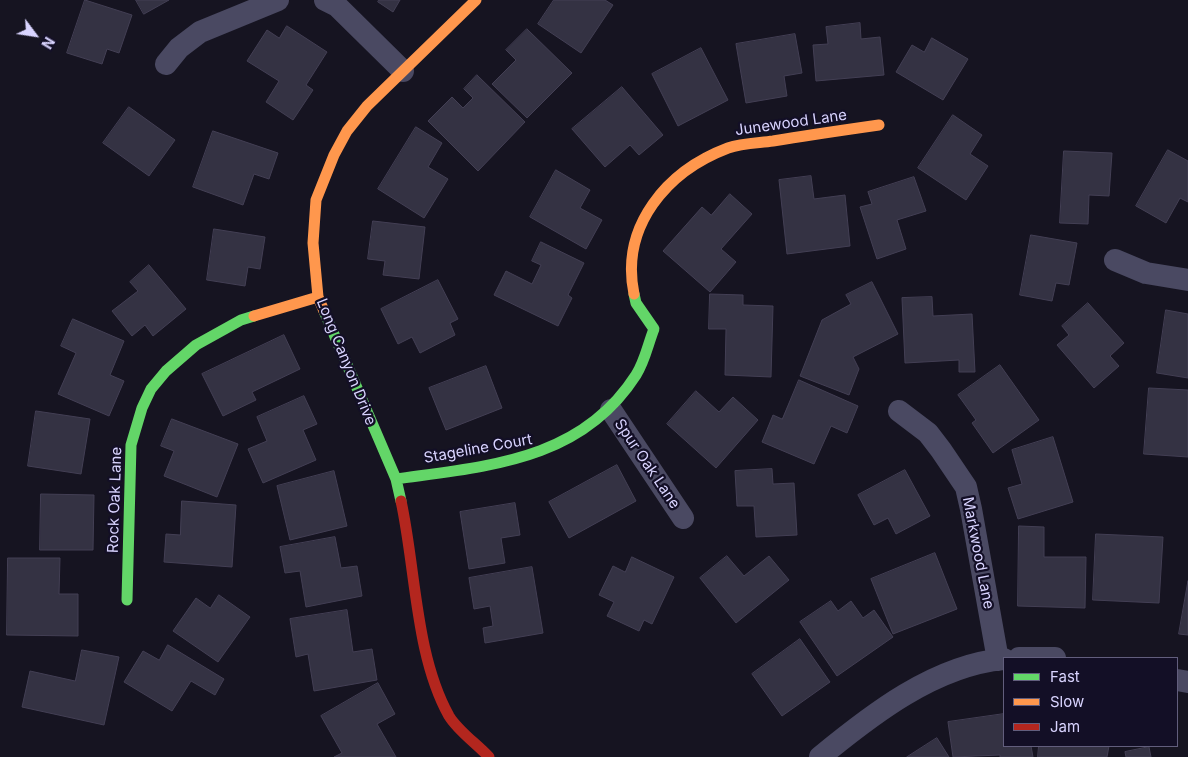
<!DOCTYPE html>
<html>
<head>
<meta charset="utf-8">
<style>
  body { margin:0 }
  #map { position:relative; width:1188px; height:757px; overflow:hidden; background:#161421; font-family:Inter,sans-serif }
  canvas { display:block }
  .legend { position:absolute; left:1003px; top:657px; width:175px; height:90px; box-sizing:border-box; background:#130f26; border:1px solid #625e7d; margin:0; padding:6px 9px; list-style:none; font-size:15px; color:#d9d4ff }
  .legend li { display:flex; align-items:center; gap:10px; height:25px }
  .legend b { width:25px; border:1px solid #625e7d }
  .north { position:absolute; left:10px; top:10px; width:50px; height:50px; -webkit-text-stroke:4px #130f26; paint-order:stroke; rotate:121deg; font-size:14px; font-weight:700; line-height:20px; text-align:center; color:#d9d4ff }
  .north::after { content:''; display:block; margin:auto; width:18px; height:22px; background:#d9d4ff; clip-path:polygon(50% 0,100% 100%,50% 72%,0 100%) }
</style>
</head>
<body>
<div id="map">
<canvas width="1188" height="757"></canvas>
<ul class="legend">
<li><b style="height:6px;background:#63d668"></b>Fast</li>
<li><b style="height:6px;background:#ff974d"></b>Slow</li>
<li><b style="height:6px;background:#b3261e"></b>Jam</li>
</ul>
<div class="north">N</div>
</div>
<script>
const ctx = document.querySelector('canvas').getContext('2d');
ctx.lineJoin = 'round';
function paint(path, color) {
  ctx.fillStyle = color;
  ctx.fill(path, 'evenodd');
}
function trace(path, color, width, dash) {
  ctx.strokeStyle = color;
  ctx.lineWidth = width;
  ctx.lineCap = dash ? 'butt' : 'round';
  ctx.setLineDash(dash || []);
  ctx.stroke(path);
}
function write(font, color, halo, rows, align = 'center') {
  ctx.font = font + ' Inter,sans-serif';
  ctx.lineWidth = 4.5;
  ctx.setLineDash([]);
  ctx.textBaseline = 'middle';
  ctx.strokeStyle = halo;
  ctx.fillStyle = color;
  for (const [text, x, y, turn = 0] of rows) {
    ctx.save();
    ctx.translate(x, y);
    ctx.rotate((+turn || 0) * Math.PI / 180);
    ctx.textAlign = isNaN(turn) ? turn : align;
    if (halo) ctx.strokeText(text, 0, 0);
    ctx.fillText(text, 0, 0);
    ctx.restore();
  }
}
const building = new Path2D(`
  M 85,0 L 132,15 L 119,53 L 107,49 L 102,64 L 67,53 Z
  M 136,0 L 169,0 L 144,14 Z
  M 379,0 L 400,0 L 393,12 L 378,2 Z
  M 554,0 L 605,0 L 613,5 L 581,53 L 538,24 Z
  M 860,23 L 861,39 L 880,37 L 884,75 L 816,81 L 813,45 L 828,44 L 826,27 Z
  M 287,26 L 327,52 L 306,85 L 313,90 L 293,120 L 266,102 L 279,81 L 247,61 L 267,30 L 279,38 Z
  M 527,29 L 572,73 L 527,118 L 492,84 L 516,60 L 506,50 Z
  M 795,34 L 802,73 L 784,76 L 787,96 L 746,103 L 736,44 Z
  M 932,38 L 968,59 L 943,100 L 896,72 L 912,45 L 924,52 Z
  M 701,48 L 728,100 L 678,126 L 652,74 Z
  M 477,75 L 525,122 L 478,171 L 428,121 L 452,97 L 463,108 L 473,98 L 464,89 Z
  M 622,87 L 663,135 L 639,155 L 630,145 L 605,167 L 572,129 Z
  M 129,107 L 175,140 L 149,176 L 103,143 Z
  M 953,115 L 982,135 L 970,154 L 988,166 L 966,200 L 918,168 Z
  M 416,127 L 442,143 L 428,167 L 448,179 L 424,218 L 378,189 Z
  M 213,131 L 278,153 L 269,179 L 254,174 L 243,205 L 193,187 Z
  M 1168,150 L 1188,161 L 1188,202 L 1180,198 L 1166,223 L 1136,206 Z
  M 1064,151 L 1112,153 L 1109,196 L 1089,195 L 1088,224 L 1060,223 Z
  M 556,170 L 590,190 L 580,208 L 602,220 L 586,249 L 530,217 Z
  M 811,176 L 814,199 L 845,195 L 850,246 L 787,254 L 779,180 Z
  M 914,177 L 926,211 L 897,220 L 906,249 L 877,259 L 860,207 L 872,204 L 868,192 Z
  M 730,194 L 752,214 L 721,249 L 736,262 L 710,292 L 663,251 L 702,207 L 711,215 Z
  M 373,221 L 425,227 L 419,279 L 383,275 L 385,261 L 368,259 Z
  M 214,229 L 265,237 L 260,269 L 248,267 L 245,286 L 207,280 Z
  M 1031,235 L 1077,243 L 1069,285 L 1056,283 L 1052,301 L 1020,295 Z
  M 541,242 L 584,263 L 568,295 L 572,298 L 558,326 L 494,295 L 506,271 L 532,284 L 541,265 L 532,261 Z
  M 149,265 L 186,309 L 153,336 L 145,325 L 132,336 L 112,311 L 138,291 L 130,282 Z
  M 438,280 L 458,319 L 450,323 L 455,335 L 420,353 L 412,337 L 398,344 L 381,309 Z
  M 872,282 L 898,334 L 853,357 L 859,369 L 849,395 L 800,376 L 822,320 L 851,304 L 846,295 Z
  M 710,294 L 743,295 L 743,305 L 773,306 L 771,377 L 725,375 L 726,329 L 709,329 Z
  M 932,297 L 933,316 L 972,314 L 975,372 L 959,372 L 959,360 L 905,363 L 902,298 Z
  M 1088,303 L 1124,343 L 1110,356 L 1119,366 L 1094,388 L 1057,345 L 1069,335 L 1062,326 Z
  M 1166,310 L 1188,314 L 1188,378 L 1157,373 Z
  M 73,319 L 124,341 L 110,375 L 124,381 L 109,416 L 58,394 L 76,353 L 61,346 Z
  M 284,335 L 300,369 L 252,392 L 256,400 L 223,416 L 202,374 Z
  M 1000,365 L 1039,420 L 993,453 L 972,423 L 976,420 L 958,395 Z
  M 486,366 L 502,408 L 446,430 L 429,388 Z
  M 799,380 L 858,406 L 847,433 L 831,426 L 814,464 L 762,442 L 773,415 L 782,419 Z
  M 1149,388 L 1188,390 L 1188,457 L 1144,454 Z
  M 696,391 L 719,412 L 733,397 L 758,420 L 716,468 L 667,424 Z
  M 304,396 L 317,424 L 303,430 L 316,460 L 263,483 L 248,449 L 267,441 L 257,417 Z
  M 36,411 L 90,419 L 81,474 L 28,466 Z
  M 172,419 L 238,444 L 217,497 L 164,476 L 174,451 L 161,446 Z
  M 1053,437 L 1073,502 L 1018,519 L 1008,488 L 1022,484 L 1012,450 Z
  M 617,465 L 636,501 L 569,538 L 549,502 Z
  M 772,469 L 773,484 L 794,483 L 797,535 L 756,537 L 754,506 L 737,506 L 735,471 Z
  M 905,470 L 930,516 L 896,534 L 888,518 L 874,525 L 858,495 Z
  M 334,471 L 347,526 L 290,540 L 277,486 Z
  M 41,494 L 94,495 L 93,550 L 40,550 Z
  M 182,501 L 236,505 L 232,567 L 164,562 L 166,534 L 180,535 Z
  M 515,503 L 520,535 L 501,538 L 505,563 L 469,569 L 460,512 Z
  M 1019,526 L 1044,527 L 1044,557 L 1086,557 L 1085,608 L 1018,606 Z
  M 1096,534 L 1163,537 L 1159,603 L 1093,600 Z
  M 335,537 L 341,568 L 357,566 L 362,596 L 306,607 L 300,571 L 285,573 L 280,547 Z
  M 935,553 L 957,609 L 893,634 L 871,579 Z
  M 727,556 L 744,576 L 769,556 L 789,580 L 736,623 L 700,578 Z
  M 632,557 L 674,577 L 652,624 L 644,620 L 639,631 L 607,616 L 614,602 L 599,595 L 613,566 L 625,572 Z
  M 8,558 L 60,558 L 59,594 L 78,594 L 78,636 L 7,635 Z
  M 532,567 L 543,633 L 485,643 L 483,628 L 493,626 L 490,606 L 474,609 L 469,578 Z
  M 1188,581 L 1188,635 L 1179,634 Z
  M 219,595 L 250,617 L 218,662 L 173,631 L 196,598 L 210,608 Z
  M 831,601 L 838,611 L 851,601 L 863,618 L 874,610 L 893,637 L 837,676 L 800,622 Z
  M 347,610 L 353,652 L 372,649 L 377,680 L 314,691 L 308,654 L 296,657 L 290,619 Z
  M 800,639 L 830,682 L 782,716 L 752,674 Z
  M 168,645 L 224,679 L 215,695 L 191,681 L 172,711 L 124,682 L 143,651 L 159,660 Z
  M 82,650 L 119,657 L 104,725 L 22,707 L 30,671 L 75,681 Z
  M 378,683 L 395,714 L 377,724 L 396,757 L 334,757 L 342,753 L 321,716 Z
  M 1004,714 L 1004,746 L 1031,746 L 1033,757 L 1000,757 L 1000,755 L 953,757 L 948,722 Z
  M 937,738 L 949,757 L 907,757 Z
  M 1039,746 L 1109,746 L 1107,757 L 1038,757 Z
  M 1149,747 L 1151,757 L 1126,757 L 1125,752 Z`);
paint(building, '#343243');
trace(building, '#433f54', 1);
trace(new Path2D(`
  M 325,0 L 337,6 L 403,71
  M 166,64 L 179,48 L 200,32 L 278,0
  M 1115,260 L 1146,273 L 1188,280
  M 611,410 L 683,518
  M 899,411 L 928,433 L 941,450 L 966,487 L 971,509 L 998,660
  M 1019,658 L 1055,658
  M 1177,680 L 1188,682
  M 820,757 C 871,715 935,665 1004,659`), '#4a4962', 22);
trace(new Path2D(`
  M 324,311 L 396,479 L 401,501
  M 396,479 C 488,466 581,461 636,375 C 645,361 648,344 654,329 L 636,303 L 634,294
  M 127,600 L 131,445 L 142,408 L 151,389 L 166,371 L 196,345 L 241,320 L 254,316`), '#63d668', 11);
trace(new Path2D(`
  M 634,294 C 620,226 667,171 728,148 C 742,143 759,143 773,141 C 809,135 844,130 879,125
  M 324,311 L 318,297 L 313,243 L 316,200 L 334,155 L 347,131 L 367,106 L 476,0
  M 254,316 L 318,297`), '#ff974d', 11);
trace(new Path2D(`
  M 401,501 C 416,570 415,655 449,716 C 458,731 477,744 489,757`), '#b3261e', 11);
write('15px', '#d9d4ff', '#130f26', [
  ["Junewood Lane",791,123,-8],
  ["Long Canyon Drive",346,362,68],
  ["Stageline Court",478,449,-10],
  ["Spur Oak Lane",647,464,56],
  ["Rock Oak Lane",115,500,-88],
  ["Markwood Lane",978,553,79]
]);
</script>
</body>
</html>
